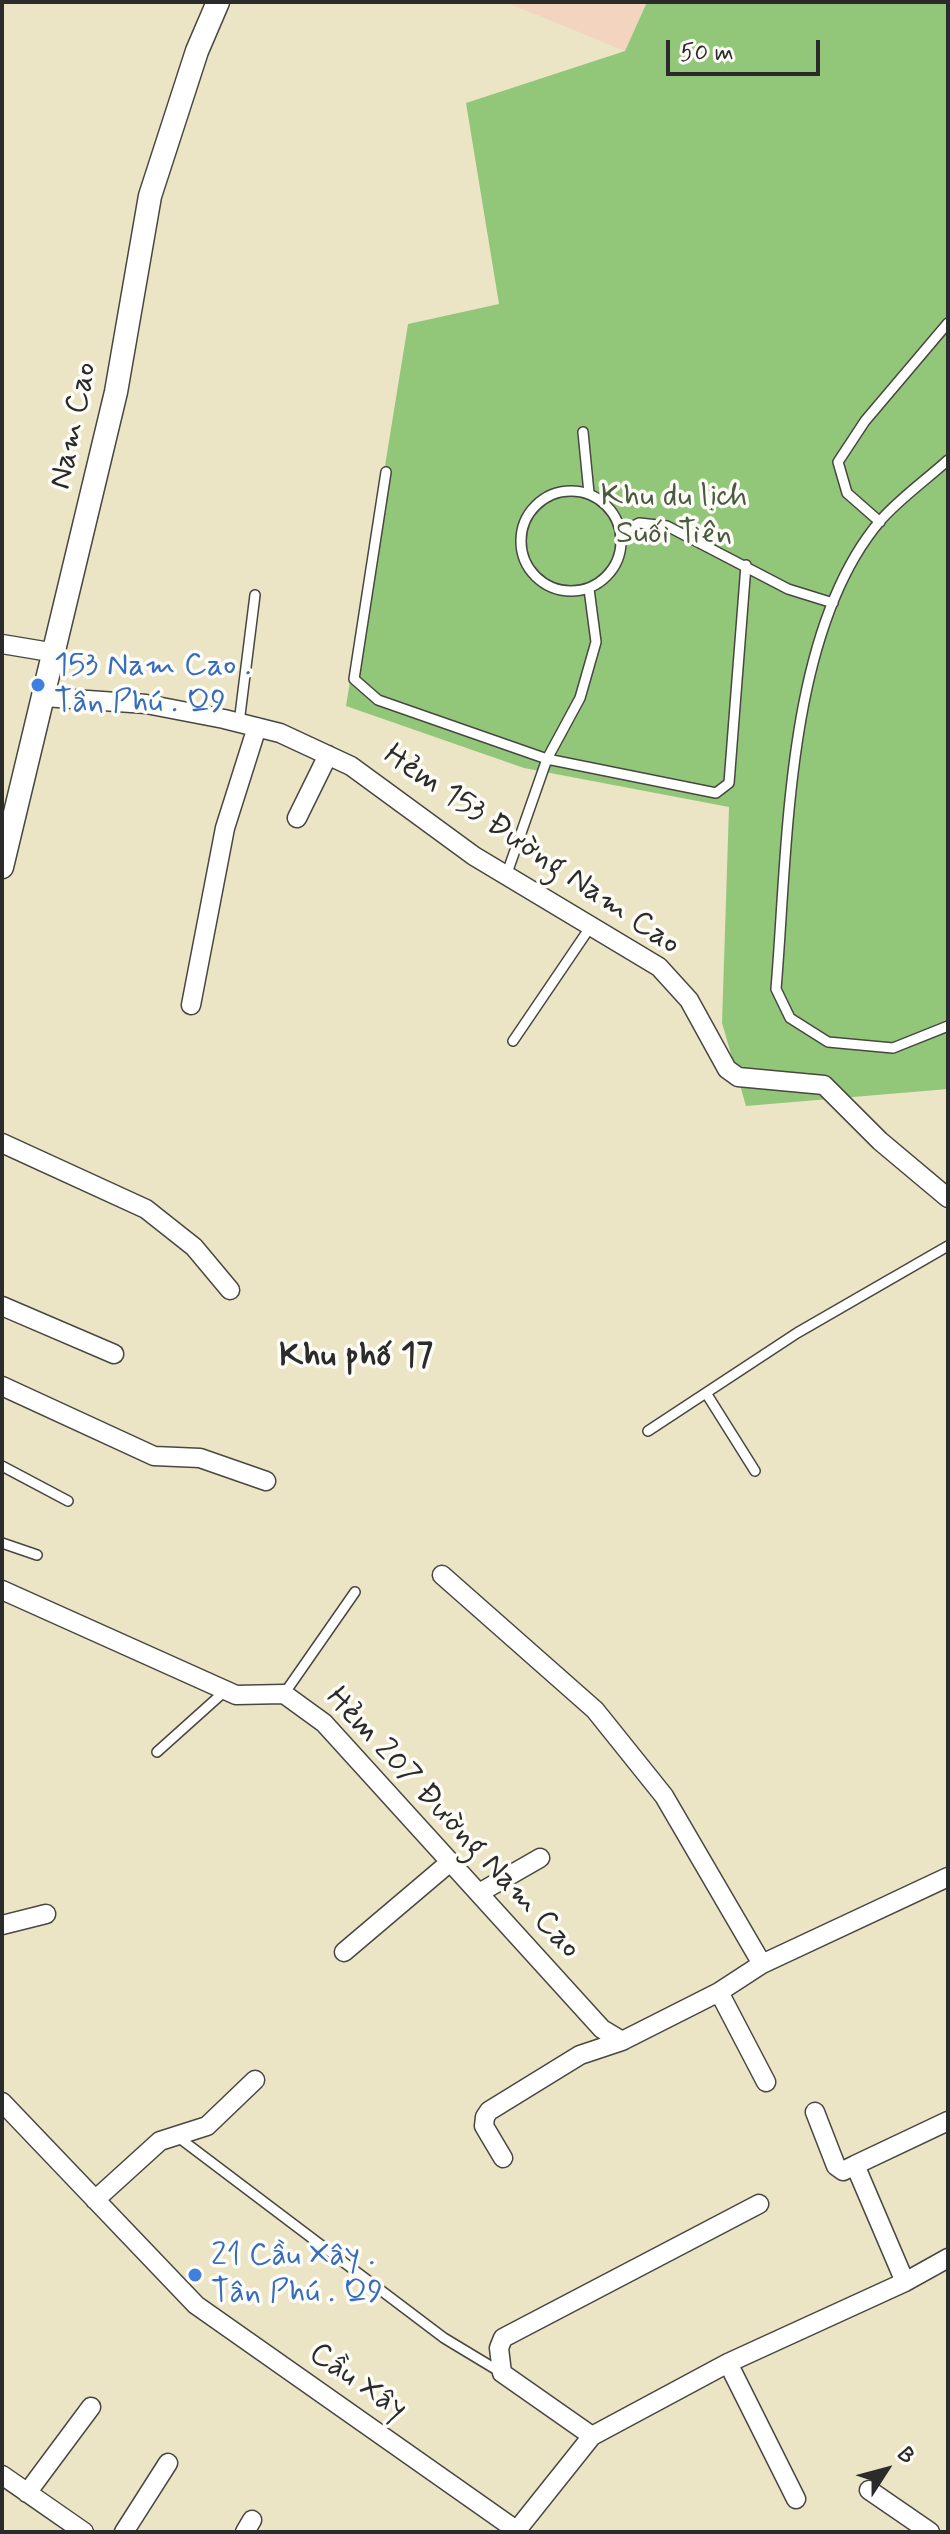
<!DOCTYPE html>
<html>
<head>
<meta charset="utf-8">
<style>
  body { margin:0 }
  #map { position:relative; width:950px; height:2534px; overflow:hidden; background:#ebe5c5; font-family:Mynerve,sans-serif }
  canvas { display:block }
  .frame { position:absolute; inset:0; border:4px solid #2b2b2b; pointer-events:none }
  .north { position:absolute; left:846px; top:2430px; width:80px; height:80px; -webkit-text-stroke:6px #fdfcf7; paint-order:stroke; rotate:54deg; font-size:22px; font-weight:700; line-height:32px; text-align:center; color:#2b2b2b }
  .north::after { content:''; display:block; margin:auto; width:28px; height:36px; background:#2b2b2b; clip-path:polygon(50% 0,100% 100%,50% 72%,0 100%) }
  .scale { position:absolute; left:666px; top:40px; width:154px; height:36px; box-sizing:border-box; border:4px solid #2b2b2b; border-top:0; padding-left:10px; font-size:24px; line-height:28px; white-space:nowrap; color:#2b2b2b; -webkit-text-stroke:6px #fdfcf7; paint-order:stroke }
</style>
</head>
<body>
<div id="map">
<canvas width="950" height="2534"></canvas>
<div class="frame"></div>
<div class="north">B</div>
<div class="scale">50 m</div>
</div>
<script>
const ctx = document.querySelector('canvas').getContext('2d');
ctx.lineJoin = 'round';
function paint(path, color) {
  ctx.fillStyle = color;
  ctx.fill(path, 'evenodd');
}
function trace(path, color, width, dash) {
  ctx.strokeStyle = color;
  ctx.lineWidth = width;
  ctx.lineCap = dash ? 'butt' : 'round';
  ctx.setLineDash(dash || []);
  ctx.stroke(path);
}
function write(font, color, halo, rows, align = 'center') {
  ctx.font = font + ' Mynerve,sans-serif';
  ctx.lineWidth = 7;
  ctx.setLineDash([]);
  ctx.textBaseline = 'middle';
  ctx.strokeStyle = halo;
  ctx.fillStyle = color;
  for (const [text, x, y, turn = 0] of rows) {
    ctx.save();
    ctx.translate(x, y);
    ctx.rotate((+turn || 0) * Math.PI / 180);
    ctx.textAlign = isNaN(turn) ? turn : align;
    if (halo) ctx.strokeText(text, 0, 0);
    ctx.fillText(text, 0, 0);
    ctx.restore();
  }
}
paint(new Path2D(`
  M 505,2 L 647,2 L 625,51 Z`), '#f3d4bf');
paint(new Path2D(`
  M 647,2 L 948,2 L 948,1089 L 746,1106 L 722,1023 L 729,807 L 524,768 L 346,706 L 408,324 L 499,304 L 466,103 L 625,51 Z`), '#92c779');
const service = new Path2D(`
  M 583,432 L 589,493
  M 948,460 C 926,480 899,499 880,521 C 785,633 788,848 776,989 L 790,1018 L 828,1042 L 893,1048 L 948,1026
  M 386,472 L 354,679 L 378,700 L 547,759 L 580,698 L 596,642 L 589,589
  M521 541a50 50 0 1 1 100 0a50 50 0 1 1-100 0Z
  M 880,522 L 847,493 L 838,462 L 865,421 L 948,323
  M 622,532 L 639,523 L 667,526 L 788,589 L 833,603
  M 239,723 L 255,595
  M 506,876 L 547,759 L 716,793 L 729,783 L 746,565
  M 513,1041 L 591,926
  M 706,1393 L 755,1471
  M 648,1431 L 797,1333 L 948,1246
  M 2,1466 L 68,1501
  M 2,1543 L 37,1555
  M 284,1694 L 355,1592
  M 157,1752 L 225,1691
  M 178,2137 L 444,2338 L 502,2373`);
const minor = new Path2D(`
  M 2,644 L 56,653
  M 44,697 L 146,704 L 224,719 L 280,733 L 351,766 L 474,856 L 659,967 L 689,1000 L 727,1069 L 738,1077 L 824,1085 L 880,1141 L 948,1198
  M 297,818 L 328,755
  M 191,1005 L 225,828 L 257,727
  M 2,1143 L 146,1209 L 194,1247 L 230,1290
  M 2,1306 L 114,1354
  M 2,1386 L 154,1456 L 200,1458 L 266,1481
  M 442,1575 L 595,1710 L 664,1796 L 762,1964
  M 2,1590 L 236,1695 L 284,1694 L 324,1723 L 602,2029 L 622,2041
  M 479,1893 L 540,1858
  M 2,1925 L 46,1914
  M 344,1952 L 449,1863
  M 719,1992 L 766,2082
  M 2,2102 L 196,2305 L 519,2532
  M 815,2112 L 836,2166 L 843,2171 L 855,2165 L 905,2282
  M 503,2158 L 484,2126 L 485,2117 L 489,2111 L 580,2055 L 622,2041 L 719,1992 L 762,1964 L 948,1877
  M 855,2165 L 948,2121
  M 95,2200 L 160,2141 L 207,2126 L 255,2080
  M 728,2363 L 796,2499
  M 592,2436 L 502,2373 L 499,2348 L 503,2338 L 759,2204
  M 2,2475 L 84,2532
  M 869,2490 L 930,2532
  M 27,2493 L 91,2407
  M 517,2530 L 592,2436 L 728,2363 L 905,2282 L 948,2258
  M 124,2532 L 168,2463
  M 245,2532 L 252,2520`);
const tertiary = new Path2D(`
  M 2,867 L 116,392 L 150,196 L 197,51 L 218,2`);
trace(service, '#484742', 12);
trace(minor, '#484742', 21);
trace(tertiary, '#484742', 25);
trace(service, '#fff', 9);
trace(minor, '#fff', 18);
trace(tertiary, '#fff', 22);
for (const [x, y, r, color] of [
  [38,685,8,"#3f7fe0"],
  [195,2275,8,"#3f7fe0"]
]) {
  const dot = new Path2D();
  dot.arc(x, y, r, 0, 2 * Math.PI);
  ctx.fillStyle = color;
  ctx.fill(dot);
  trace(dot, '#fdfcf7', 3);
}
write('32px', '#2b2b2b', '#fdfcf7', [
  ["Nam Cao",75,426,-78],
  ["Hẻm 153 Đường Nam Cao",531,851,34],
  ["Hẻm 207 Đường Nam Cao",452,1824,47],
  ["Cầu Xây",357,2383,35]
]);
write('32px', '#4a5a42', '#fdfcf7', [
  ["Khu du lịch",674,498],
  ["Suối Tiên",674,535]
]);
write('32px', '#366cbe', '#fdfcf7', [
  ["153 Nam Cao .",54,667],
  ["Tân Phú . Q9",54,704],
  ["21 Cầu Xây .",211,2257],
  ["Tân Phú . Q9",211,2294]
], 'left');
write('bold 34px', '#2b2b2b', '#fdfcf7', [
  ["Khu phố 17",356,1358]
]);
</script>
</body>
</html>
